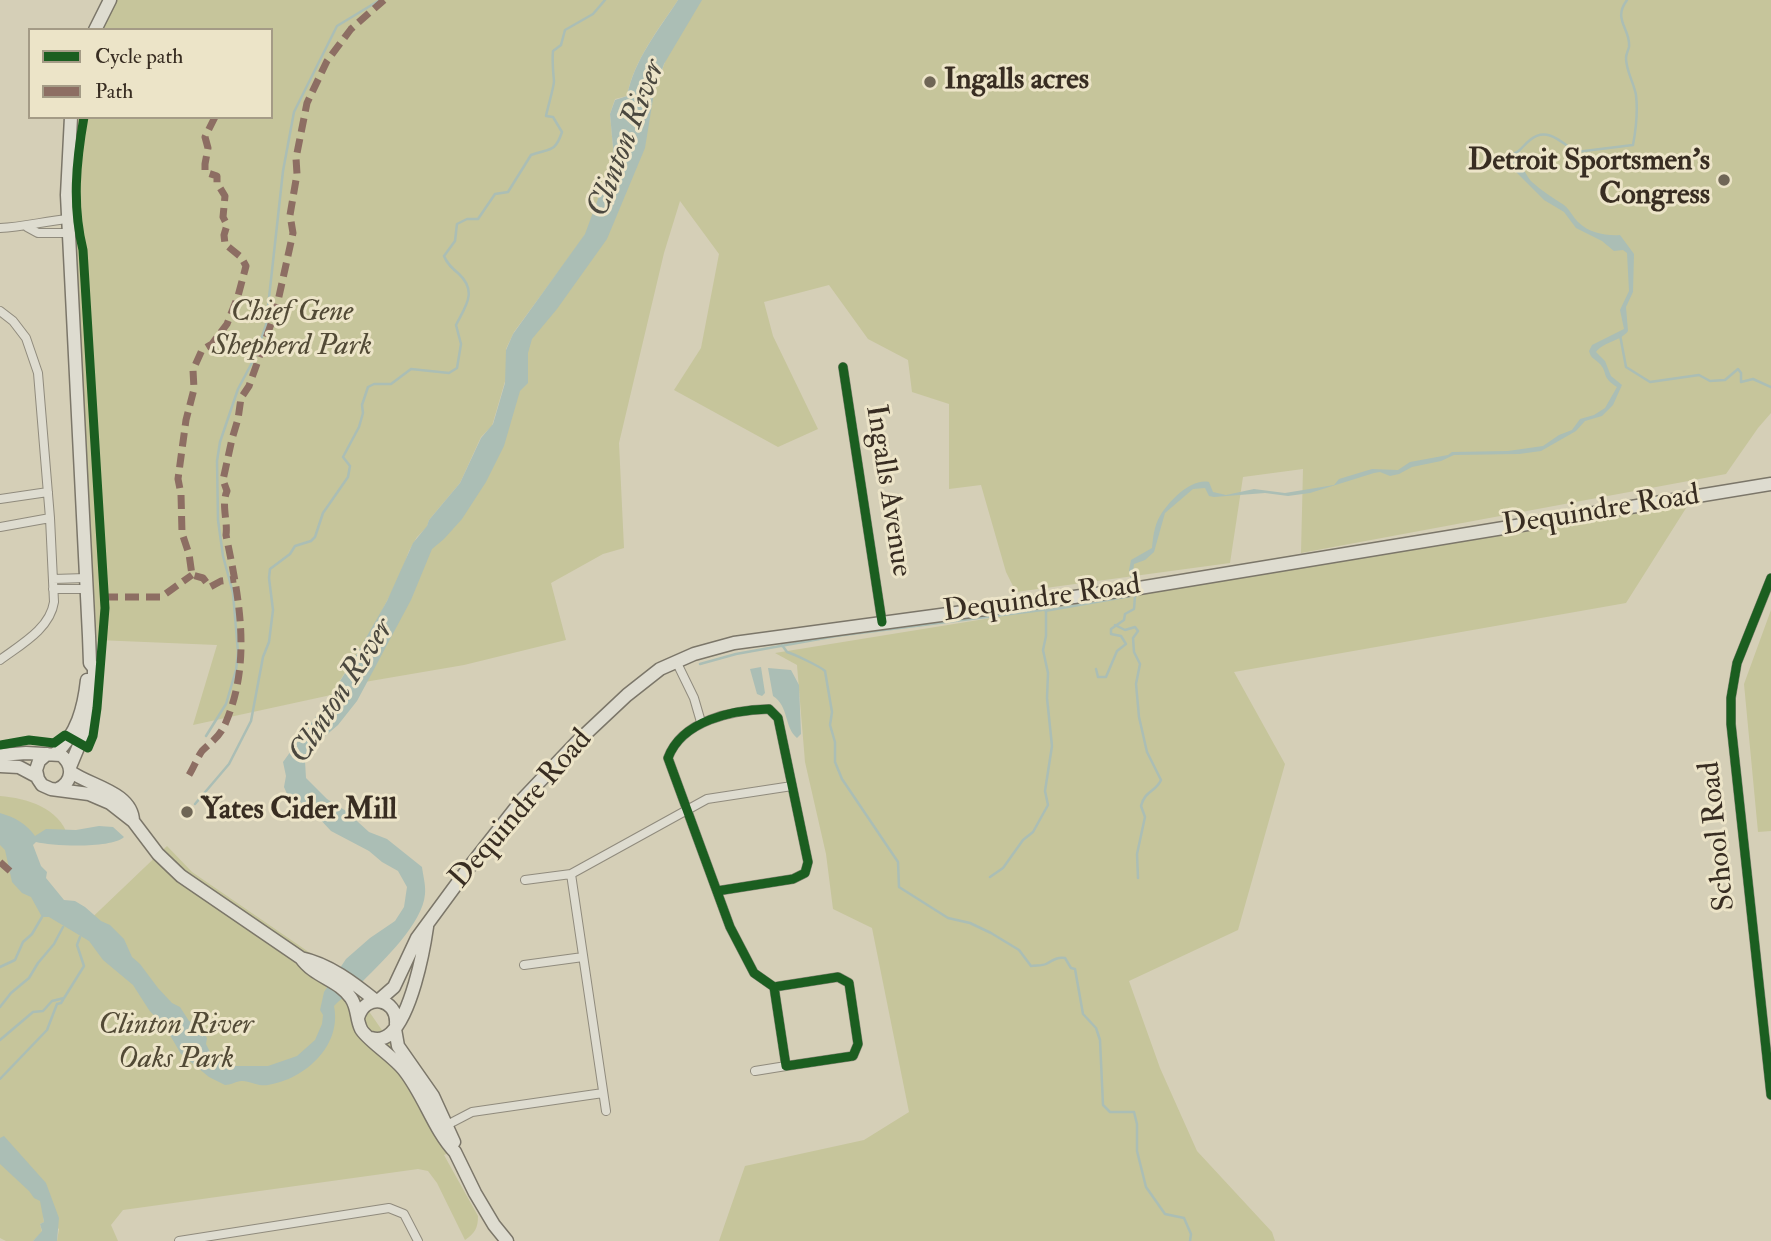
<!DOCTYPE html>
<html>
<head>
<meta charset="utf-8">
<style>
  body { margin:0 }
  #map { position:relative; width:1771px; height:1241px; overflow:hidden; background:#d5cfb7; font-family:"IM FELL Double Pica",serif }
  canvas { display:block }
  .legend { position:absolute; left:28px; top:28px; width:245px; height:91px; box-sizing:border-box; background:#ece4c8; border:2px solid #a49b86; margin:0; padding:9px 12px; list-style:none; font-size:21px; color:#382d22 }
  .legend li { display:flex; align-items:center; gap:14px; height:35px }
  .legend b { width:35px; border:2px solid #a49b86 }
</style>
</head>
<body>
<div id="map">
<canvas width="1771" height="1241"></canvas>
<ul class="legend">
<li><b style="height:9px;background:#1b5e20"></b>Cycle path</li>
<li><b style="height:9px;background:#8d6e63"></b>Path</li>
</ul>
</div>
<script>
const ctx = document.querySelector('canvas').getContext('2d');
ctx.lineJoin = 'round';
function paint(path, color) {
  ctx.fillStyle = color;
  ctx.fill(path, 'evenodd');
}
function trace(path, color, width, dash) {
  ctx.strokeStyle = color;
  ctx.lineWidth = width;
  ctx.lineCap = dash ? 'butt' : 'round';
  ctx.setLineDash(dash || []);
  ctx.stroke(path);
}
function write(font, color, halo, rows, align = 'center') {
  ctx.font = font + ' "IM FELL Double Pica",serif';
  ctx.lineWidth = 6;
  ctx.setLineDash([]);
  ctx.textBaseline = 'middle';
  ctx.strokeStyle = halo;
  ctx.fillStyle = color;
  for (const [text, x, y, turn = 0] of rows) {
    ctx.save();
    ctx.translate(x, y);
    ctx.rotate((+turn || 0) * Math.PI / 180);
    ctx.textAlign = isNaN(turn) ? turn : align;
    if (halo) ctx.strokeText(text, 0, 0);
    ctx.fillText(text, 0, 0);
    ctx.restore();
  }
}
paint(new Path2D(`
  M 117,0 L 678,0 C 658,30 634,60 627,96 L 615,99 L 610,114 L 615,171 L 611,182 L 602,188 L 586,234 L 514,332 L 506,349 L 506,378 L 492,426 L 481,437 L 460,483 L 429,520 L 427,527 L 417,537 L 409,551 L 399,578 L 375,624 L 331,695 L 193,725 L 217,645 L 97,640 L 70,195 L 77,117 L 271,117 L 271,30 L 101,30 Z
  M 687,0 L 1771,0 L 1771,413 L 1758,428 L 1726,474 L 1301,553 L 1303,469 L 1243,477 L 1230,563 L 1016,592 L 1006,572 L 981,485 L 949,489 L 949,404 L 912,392 L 908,360 L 868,339 L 829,285 L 764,302 L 773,336 L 818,429 L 778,447 L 674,390 L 701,348 L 719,254 L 680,201 L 664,253 L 619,443 L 624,548 L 603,554 L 551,583 L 566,640 L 464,665 L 347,685 L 509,403 L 520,349 L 619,191 Z
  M 1688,505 L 1626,603 L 1234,672 L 1285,764 L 1238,930 L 1129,981 L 1160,1068 L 1197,1151 L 1272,1232 L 1275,1241 L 719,1241 L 745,1166 L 864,1140 L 909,1112 L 872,928 L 833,909 L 826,854 L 805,762 L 797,665 L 775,653 Z
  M 1771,610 L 1771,831 L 1758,832 L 1744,684 Z
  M 0,796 C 27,798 59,808 68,836 L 25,836 L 10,851 L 79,930 L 167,846 L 192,872 L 316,957 L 357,994 L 426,1094 L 449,1153 L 444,1155 L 478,1216 C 478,1228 475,1233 465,1240 L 437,1183 L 428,1171 L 418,1169 L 123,1210 L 111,1225 L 118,1241 L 57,1241 L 59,1229 L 43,1217 L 44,1222 L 40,1224 L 42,1232 L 33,1241 L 6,1241 L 0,1238 Z`), '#c6c59b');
paint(new Path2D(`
  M 678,0 L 702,0 L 664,64 L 654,93 L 645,148 L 607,239 L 557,309 L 532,339 L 528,353 L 528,383 L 520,391 L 504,446 L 486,482 L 462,519 L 444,539 L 432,549 L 411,600 L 357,701 L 338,725 L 316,744 L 305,761 L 306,778 L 327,799 L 346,811 L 369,832 L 387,839 L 422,867 C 423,875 426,886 425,894 C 423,923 383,961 363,981 C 354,990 343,996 334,1006 C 342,1046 305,1079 268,1085 C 258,1087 249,1080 241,1081 C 234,1082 231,1085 225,1085 L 209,1077 L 181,1054 L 167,1030 L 149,1010 L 133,985 L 103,960 L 89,941 L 49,917 L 42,917 L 31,897 L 22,893 L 12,882 L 5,850 L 0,845 L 0,813 C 14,817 27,824 35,836 L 46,829 L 76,830 L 99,826 L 113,827 L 124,837 C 111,849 52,846 36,842 L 33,845 L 41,866 L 47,872 L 46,878 L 64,900 L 75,901 L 85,907 L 101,921 L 110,925 L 124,939 L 132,957 L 140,964 L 158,988 L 172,1003 L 180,1007 L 189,1021 L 200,1027 L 207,1038 L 206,1044 L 210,1052 L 217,1060 L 236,1066 L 268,1066 L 297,1056 L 315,1040 L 322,1024 L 323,1015 L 320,1010 L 324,992 L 346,959 L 370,938 L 395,921 L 404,907 L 407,887 L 398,871 L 382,862 L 369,851 L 331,831 L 317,816 L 304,808 L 301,802 L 287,794 L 284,787 L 286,776 L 283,762 L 330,697 L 355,657 L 387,601 L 413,543 L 427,526 L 429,520 L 460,483 L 481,438 L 493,424 L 505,383 L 506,350 L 513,334 L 585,234 L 602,188 L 611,182 L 615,170 L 610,114 L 615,100 L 627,96 C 635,58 658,31 678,0 Z
  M 1509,161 C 1523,161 1524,174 1532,182 C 1542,191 1553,198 1564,205 C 1570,210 1573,217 1578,222 C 1589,233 1606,236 1620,235 L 1634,254 L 1633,292 L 1626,307 L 1628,331 C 1620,342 1604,341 1596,352 L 1605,361 L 1611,376 L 1622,385 L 1613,405 L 1602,416 L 1585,421 L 1576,431 L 1541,451 L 1519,454 L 1454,455 L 1441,461 L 1412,467 L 1399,474 L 1390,476 L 1380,472 L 1374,473 L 1310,493 L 1288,496 L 1265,493 L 1214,497 L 1209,496 L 1205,488 L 1193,489 L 1165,513 L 1154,552 L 1145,560 L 1134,564 L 1133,574 L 1138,596 L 1046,612 L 1041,610 L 1134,595 L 1129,570 L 1131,560 L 1152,548 C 1153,538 1154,526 1160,516 C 1169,501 1191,478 1209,482 L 1213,492 L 1226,495 L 1254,489 L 1285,493 L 1334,485 L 1339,479 L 1372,469 L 1398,470 L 1410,462 L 1448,455 L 1452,452 L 1508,451 L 1543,446 L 1559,435 L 1572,430 L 1580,419 L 1594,415 L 1605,408 L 1617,387 C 1601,377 1608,373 1600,364 C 1594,358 1591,359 1589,351 L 1592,345 L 1624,329 L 1620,310 L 1629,291 L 1627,253 L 1623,250 L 1614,251 L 1602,241 L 1576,228 L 1564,212 L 1544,200 L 1511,167 Z
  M 761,667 L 765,693 L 762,696 L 757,694 L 750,669 Z
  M 768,668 L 791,670 L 799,685 L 801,734 L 797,738 C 784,727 789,706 773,696 Z
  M 4,1136 L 46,1183 L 59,1218 L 57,1241 L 33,1241 L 42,1231 L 40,1224 L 44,1222 L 40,1201 L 34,1198 L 29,1191 L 0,1164 L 0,1138 Z`), '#abbeb5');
trace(new Path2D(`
  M 1510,162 L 1507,156 C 1522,152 1520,148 1530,140 C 1547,126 1561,142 1576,152 L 1633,145 C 1636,129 1638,112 1636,95 C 1634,83 1626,71 1626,58 C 1626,54 1628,51 1629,47 C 1631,29 1612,20 1627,0
  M 1620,335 L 1626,367 L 1650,382 L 1699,375 L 1710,381 L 1725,380 L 1738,369 L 1741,373 L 1741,382 L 1753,379 L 1771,387
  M 1115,625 L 1125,630 L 1135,627 L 1138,631 L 1133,638 L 1134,652 L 1140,664 L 1136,684 L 1139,717 L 1147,752 L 1161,780 C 1156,792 1145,790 1141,806 L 1145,817 L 1137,854 L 1138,878
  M 782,645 L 787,652 C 794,654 821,667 825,671 L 832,712 L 830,725 L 835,742 L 835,762 L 842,779 L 898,862 L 899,887 L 948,918 L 970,923 L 991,933 L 1019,950 L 1031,966 C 1036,965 1042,966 1046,964 C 1054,960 1056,957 1065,958 L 1071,968 L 1075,969 L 1083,1014 L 1096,1028 L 1100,1040 L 1103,1105 L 1110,1112 L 1134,1112 L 1137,1124 L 1137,1151 L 1146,1187 L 1165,1214 L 1184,1218 L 1191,1234 L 1190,1241
  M 700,664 L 736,654 L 836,636 L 1042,610
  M 1096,669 L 1098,677 L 1106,677 L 1117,651 L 1126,644 L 1121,636 L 1111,634 L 1111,629 L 1124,620 L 1125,614 L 1134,609 L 1135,596
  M 206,736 L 226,704 L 236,670 L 238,652 L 233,593 L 223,556 L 218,520 L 217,461 L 220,442 L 238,389 L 255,357 L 266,325 L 283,171 L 294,112 L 337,26 L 380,0
  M 195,804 L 229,764 L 251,721 L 263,657 L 269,642 L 273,610 L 269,578 L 270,569 L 290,554 L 295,546 L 311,541 L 315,537 L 323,513 L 348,477 L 350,466 L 343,457 L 359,427 L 363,413 L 362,405 L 368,387 L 374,384 L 391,384 L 411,369 L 449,373 L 457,368 L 461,344 L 456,325 C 465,307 478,292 459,274 C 453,269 447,264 444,256 L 455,241 L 457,224 L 467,219 L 478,219 L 495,194 L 508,192 L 531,155 C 550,148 555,153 562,132 L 553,117 L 546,116 C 548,106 554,87 554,81 C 553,70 552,61 553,51 L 561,45 L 565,30 L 593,14 L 605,0
  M 990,877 L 1003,868 L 1023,840 L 1033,832 L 1048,805 L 1045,791 L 1052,746 L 1047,698 L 1048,673 L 1043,650 L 1046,636 L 1046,609
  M 0,967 L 15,960 L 23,942 L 32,934 L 42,917
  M 0,1007 L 11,993 L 29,978 L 38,963 L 54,944 L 63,927
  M 0,1040 L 33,1012 L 43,1011 L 52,1001 L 64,998
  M 0,1079 L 47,1030 L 57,1004 L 61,1003 L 84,966 L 77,945 L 80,937`), '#abbeb5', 2.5);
const minor = new Path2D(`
  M 27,227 L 38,233 L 69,233
  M 0,228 C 24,227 45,221 69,219
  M 0,311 L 13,321 L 26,338 L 38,373 L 50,518 L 54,602 C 50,629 20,645 0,660
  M 843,367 L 882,622
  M 0,499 L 48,492
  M 0,527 L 50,518
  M 1771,578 L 1737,663 L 1731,698 L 1731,724 L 1771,1095
  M 53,579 L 86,578
  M 53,589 L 86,589
  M 676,661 L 694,698 L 701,722
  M 525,880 L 571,874
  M 717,891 L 793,879 L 805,873 L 808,862 L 778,718 L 769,709 C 733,710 682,720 668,758 L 730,927 L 754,973 L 774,987 L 786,1066 L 853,1056 L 858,1044 L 849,983 L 838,977 L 774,987
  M 524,965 L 583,957
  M 755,1071 L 786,1066
  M 606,1111 L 571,874 L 707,799 L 792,786
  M 447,1125 L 472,1112 L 603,1093
  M 179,1241 L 389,1208 L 404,1214 L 418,1241`);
const secondary = new Path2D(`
  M 95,30 L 110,0
  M 56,753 C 77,734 84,708 87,680
  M 47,754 L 39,761 L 36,770 L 38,779 L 42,785 L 51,789 L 89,794 L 110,803 L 133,821 L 158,854 L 181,876 L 301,958 C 329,964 354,983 376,1001
  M 0,755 L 26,753 L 61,755 C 74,765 73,782 58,789
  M 0,766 L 19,767 L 36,776
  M 70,767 L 89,721 L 94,697 L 94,668 L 90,663 L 89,636 L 67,195 L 71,117
  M 71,772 C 90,786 132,792 133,821
  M 301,958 C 314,977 339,980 351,998 C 358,1008 356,1019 361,1029 C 366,1039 394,1057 404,1070 C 424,1095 434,1130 455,1152 L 475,1193 L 494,1225 L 507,1241
  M 378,1001 L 394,987 L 417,938 L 467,870 L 522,800 L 577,742 L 627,695 L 660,669 L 694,654 L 734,643 L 1133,589 L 1771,484
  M 358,1018 C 365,992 398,998 396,1024
  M 395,1029 L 398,1046 L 433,1096 L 454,1142
  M 371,1038 C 378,1040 385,1039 391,1033 C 411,1014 423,955 427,927`);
trace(minor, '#908b7d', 10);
trace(secondary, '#7b7669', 15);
trace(minor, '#dedcd0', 8);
trace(secondary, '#dedcd0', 12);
trace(new Path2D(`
  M 215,117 L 205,137 L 208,148 L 205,164 L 205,172 L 217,176 L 217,183 L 225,196 L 223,217 L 227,225 L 224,235 L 225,244 L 241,257 L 246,266 L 238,296 L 227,324 L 212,344 L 202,350 L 193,370 L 194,389 L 186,420 L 178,479 L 181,494 L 182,533 L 189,554 L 192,575 L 203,578 L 210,587 L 221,581 L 236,579
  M 104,597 L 161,597 L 192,575
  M 189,775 C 194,767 197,758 202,751 C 212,741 220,737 226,722 C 252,660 239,598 226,535 C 228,521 221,505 227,491 L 223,480 L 232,439 L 238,419 L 241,398 L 249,386 L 276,310 L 293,233 L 290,215 L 297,174 L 296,158 L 307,103 L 327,61 L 351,29 L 384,0
  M 0,862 L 10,871`), '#8d6e63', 7, [14, 7]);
trace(new Path2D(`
  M 843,367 L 882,622
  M 1771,578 L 1737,663 L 1731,698 L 1731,724 L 1771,1095
  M 0,745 L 29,740 L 54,743 L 65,735 L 88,748 L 93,736 L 97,708 L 105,608 L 83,250 C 72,206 76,162 84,117
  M 717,891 L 793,879 L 805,873 L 808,862 L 778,718 L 769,709 C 733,710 682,720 668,758 L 730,927 L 754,973 L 774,987 L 786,1066 L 853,1056 L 858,1044 L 849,983 L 838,977 L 774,987`), '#1b5e20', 9);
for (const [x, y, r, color] of [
  [930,82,7,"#6f6656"],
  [1724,180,7,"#6f6656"],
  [187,812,7,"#6f6656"]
]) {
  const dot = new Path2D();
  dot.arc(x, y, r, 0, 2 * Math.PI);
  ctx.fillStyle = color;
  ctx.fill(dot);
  trace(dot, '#ece4c8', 2.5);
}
write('bold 30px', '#382d22', '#ece4c8', [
  ["Ingalls acres",944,82],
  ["Detroit Sportsmen's",1710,163,"right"],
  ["Congress",1710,197,"right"],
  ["Yates Cider Mill",201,812]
], 'left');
write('italic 30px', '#524a36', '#ece4c8', [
  ["Chief Gene",292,314],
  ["Shepherd Park",292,348],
  ["Clinton River",176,1027],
  ["Oaks Park",176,1061]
]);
write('30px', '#382d22', '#ece4c8', [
  ["Ingalls Avenue",887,491,81],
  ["Dequindre Road",1601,512,-9],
  ["Dequindre Road",1042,600,-8],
  ["Dequindre Road",522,810,-49],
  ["School Road",1719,836,-96]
]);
write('italic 32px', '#4b483f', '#ece4c8', [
  ["Clinton River",628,139,-69],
  ["Clinton River",343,692,-57]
]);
</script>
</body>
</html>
